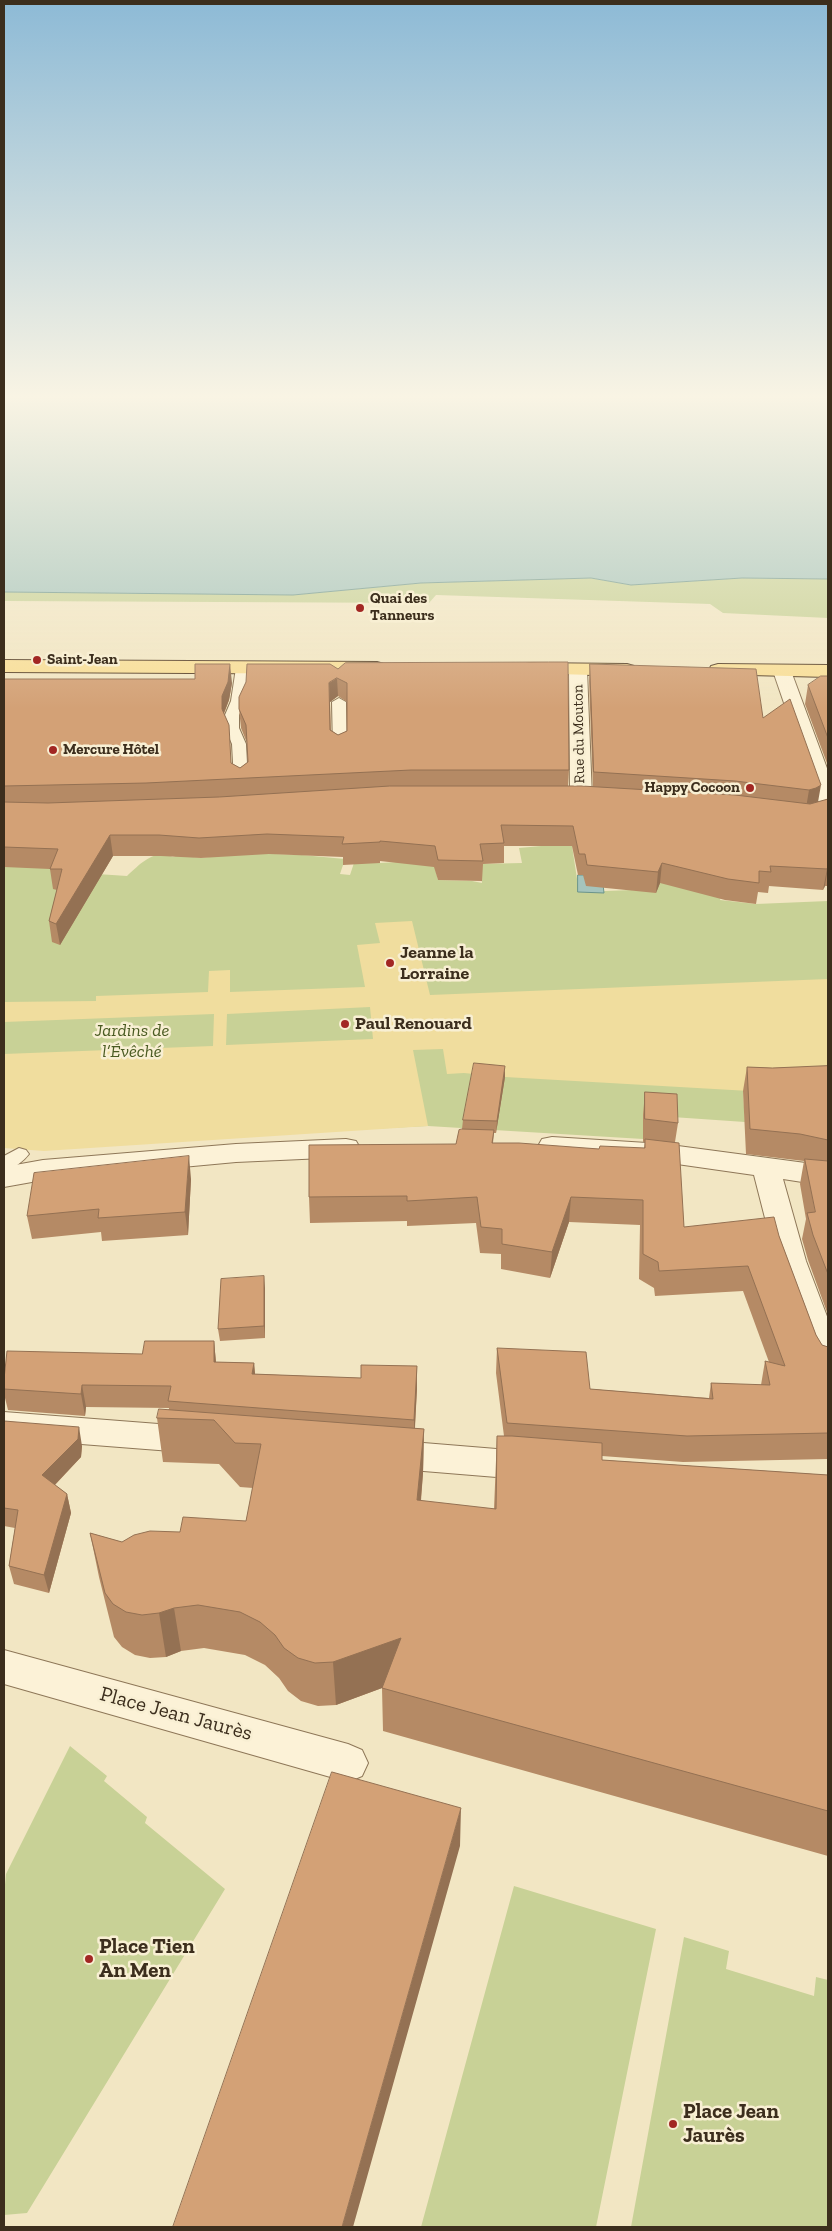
<!DOCTYPE html>
<html>
<head>
<meta charset="utf-8">
<style>
  body { margin:0 }
  #map { position:relative; width:832px; height:2231px; overflow:hidden; background:#f2e6c3; font-family:"Zilla Slab",serif }
  canvas { display:block }
  .frame { position:absolute; inset:0; border:5px solid #3c2e1d; pointer-events:none }
</style>
</head>
<body>
<div id="map">
<canvas width="832" height="2231"></canvas>
<div class="frame"></div>
</div>
<script>
const ctx = document.querySelector('canvas').getContext('2d');
ctx.lineJoin = 'round';
function paint(path, color) {
  ctx.fillStyle = color;
  ctx.fill(path, 'evenodd');
}
function trace(path, color, width, dash) {
  ctx.strokeStyle = color;
  ctx.lineWidth = width;
  ctx.lineCap = dash ? 'butt' : 'round';
  ctx.setLineDash(dash || []);
  ctx.stroke(path);
}
function write(font, color, halo, rows, align = 'center') {
  ctx.font = font + ' "Zilla Slab",serif';
  ctx.lineWidth = 5;
  ctx.setLineDash([]);
  ctx.textBaseline = 'middle';
  ctx.strokeStyle = halo;
  ctx.fillStyle = color;
  for (const [text, x, y, turn = 0] of rows) {
    ctx.save();
    ctx.translate(x, y);
    ctx.rotate((+turn || 0) * Math.PI / 180);
    ctx.textAlign = isNaN(turn) ? turn : align;
    if (halo) ctx.strokeText(text, 0, 0);
    ctx.fillText(text, 0, 0);
    ctx.restore();
  }
}
paint(new Path2D(`
  M 591,578 L 631,585 L 742,578 L 828,579 L 828,618 L 723,613 L 710,604 L 436,595 L 429,603 L 4,601 L 4,592 L 293,595 L 421,583 Z
  M 541,846 L 572,846 L 579,892 L 632,890 L 655,892 L 660,881 L 721,897 L 720,900 L 756,904 L 828,901 L 828,1090 L 743,1092 L 745,1122 L 643,1115 L 643,1139 L 428,1126 L 4,1148 L 4,867 L 27,857 L 97,874 L 127,876 C 139,865 154,848 173,857 L 178,855 L 201,858 L 246,853 L 302,855 L 345,859 L 340,874 L 350,875 L 355,860 L 380,863 L 433,860 L 438,880 L 472,881 L 482,883 L 480,864 L 522,863 L 519,848 Z
  M 70,1746 L 107,1776 L 104,1781 L 147,1817 L 145,1823 L 225,1889 L 27,2213 L 4,2215 L 4,1895 L 6,1874 Z
  M 514,1886 L 656,1929 L 596,2227 L 421,2227 Z
  M 684,1937 L 729,1951 L 726,1969 L 814,1996 L 816,1977 L 828,1980 L 828,2227 L 631,2227 Z`), '#c8d196');
paint(new Path2D(`
  M 412,921 L 430,995 L 828,979 L 828,1090 L 767,1092 L 505,1077 L 464,1073 L 447,1074 L 443,1049 L 413,1050 L 428,1126 L 44,1151 L 4,1148 L 4,1054 L 213,1046 L 214,1014 L 4,1022 L 4,1002 L 96,1001 L 96,996 L 208,992 L 209,971 L 230,970 L 230,992 L 365,987 L 357,945 L 380,943 L 375,923 ZM 370,1007 L 373,1039 L 226,1045 L 227,1014 Z`), '#f0dd9e');
const water = new Path2D(`
  M 4,397 L 828,397 L 828,579 L 742,578 L 631,585 L 591,578 L 421,583 L 293,595 L 4,592 Z
  M 578,875 L 602,875 L 604,893 L 578,892 Z`);
paint(water, '#a5c4bc');
trace(water, '#6b948b', 1);
const lane = new Path2D(`
  M 242,664 L 248,668 L 245,701 L 239,715 L 239,728 L 246,744 L 248,782 L 241,786 L 234,782 L 232,744 L 225,728 L 225,715 L 231,701 L 236,668 Z
  M 339,698 L 346,702 L 347,749 L 340,753 L 333,749 L 332,702 Z
  M 19,1148 L 26,1150 L 29,1154 C 23,1162 13,1169 4,1171 L 4,1156 Z`);
const street = new Path2D(`
  M 578,664 L 585,666 L 587,670 L 592,798 L 589,803 L 581,804 L 573,803 L 570,798 L 569,670 L 571,666 Z
  M 782,665 L 789,667 L 791,671 L 828,771 L 828,805 L 820,804 L 817,799 L 773,671 L 775,667 Z
  M 552,1137 L 663,1144 L 828,1166 L 828,1186 L 783,1179 L 806,1261 L 828,1319 L 828,1372 L 817,1369 L 812,1360 L 776,1261 L 754,1175 L 663,1162 L 552,1155 L 542,1153 L 538,1146 L 542,1139 Z
  M 346,1139 L 356,1141 L 360,1148 L 356,1155 L 346,1157 L 236,1162 L 43,1180 L 4,1187 L 4,1167 L 43,1160 L 236,1144 Z
  M 4,1412 L 197,1427 L 209,1431 L 214,1440 L 209,1449 L 197,1453 L 4,1438 Z
  M 387,1440 L 533,1452 L 545,1456 L 550,1466 L 545,1476 L 533,1480 L 387,1468 L 375,1464 L 370,1454 L 375,1444 Z
  M 4,1650 L 348,1744 L 362,1750 L 368,1763 L 362,1776 L 348,1782 L 4,1684 Z`);
const primary = new Path2D(`
  M 4,660 L 377,662 L 384,664 L 386,668 L 384,672 L 377,674 L 4,672 Z
  M 530,663 L 627,664 L 634,666 L 636,670 L 634,674 L 627,676 L 523,673 L 521,669 L 523,665 Z
  M 718,664 L 828,665 L 828,677 L 711,674 L 709,670 L 711,666 Z`);
trace(lane, '#8e7758', 2);
trace(street, '#8e7758', 2);
trace(primary, '#5b442c', 2);
paint(lane, '#fcf2d7');
paint(street, '#fcf2d7');
paint(primary, '#f8de98');
paint(new Path2D(`
  M 590,664 L 763,718 L 818,802 L 828,799 L 828,886 L 825,886 L 823,890 L 769,886 L 768,893 L 758,892 L 756,904 L 725,900 L 660,883 L 656,893 L 586,886 L 583,875 L 578,875 L 572,846 L 504,846 L 504,863 L 483,864 L 482,881 L 438,880 L 434,867 L 380,861 L 380,863 L 343,865 L 343,857 L 269,854 L 201,858 L 161,856 L 113,856 L 60,945 L 52,942 L 49,921 L 57,890 L 53,889 L 50,869 L 4,867 L 4,679 L 232,683 L 229,700 L 224,714 L 231,763 L 240,768 L 248,762 L 247,743 L 241,728 L 239,709 L 338,669 L 569,770 L 568,786 L 593,787 L 589,681 ZM 338,696 L 347,702 L 347,731 L 338,735 L 331,730 L 330,702 Z
  M 828,676 L 828,766 L 805,704 L 808,685 Z
  M 828,1066 L 828,1315 L 808,1260 L 802,1239 L 806,1219 L 800,1184 L 804,1161 L 746,1154 L 743,1091 L 747,1067 L 772,1068 Z
  M 505,1077 L 496,1133 L 494,1133 L 493,1143 L 599,1149 L 644,1148 L 645,1142 L 643,1142 L 643,1115 L 645,1092 L 678,1123 L 675,1142 L 684,1227 L 779,1236 L 816,1335 L 822,1345 L 828,1347 L 828,1459 L 683,1462 L 602,1456 L 602,1460 L 828,1475 L 828,1856 L 383,1731 L 382,1688 L 336,1705 L 318,1706 L 301,1701 L 288,1691 L 279,1678 L 265,1665 L 245,1655 L 204,1648 L 181,1651 L 166,1657 L 150,1658 L 135,1655 L 122,1647 L 114,1637 L 99,1577 L 90,1533 L 122,1542 L 246,1521 L 253,1488 L 240,1487 L 219,1464 L 163,1462 L 157,1418 L 169,1409 L 169,1408 L 86,1407 L 85,1416 L 8,1410 L 4,1394 L 4,1389 L 142,1354 L 214,1341 L 216,1362 L 254,1363 L 255,1374 L 361,1378 L 417,1366 L 417,1388 L 415,1428 L 424,1429 L 423,1473 L 421,1501 L 494,1509 L 497,1436 L 504,1436 L 496,1373 L 497,1348 L 590,1389 L 709,1398 L 711,1383 L 761,1385 L 765,1361 L 769,1362 L 743,1291 L 655,1296 L 654,1288 L 639,1279 L 640,1225 L 569,1222 L 550,1278 L 501,1269 L 501,1254 L 480,1253 L 476,1223 L 407,1226 L 407,1221 L 310,1223 L 309,1197 L 456,1144 L 462,1129 L 463,1120 Z
  M 191,1179 L 188,1235 L 102,1241 L 101,1232 L 32,1239 L 27,1216 Z
  M 265,1288 L 265,1338 L 220,1341 L 218,1329 Z
  M 4,1421 L 82,1446 L 81,1457 L 55,1485 L 67,1494 L 71,1513 L 49,1593 L 14,1584 L 9,1566 L 15,1528 L 4,1526 Z`), '#b58a65');
paint(new Path2D(`
  M 230,664 L 232,683 L 229,700 L 223,715 L 222,709 L 222,696 Z
  M 337,678 L 338,696 L 330,702 L 329,683 Z
  M 821,785 L 818,802 L 806,808 L 809,790 Z
  M 110,835 L 113,856 L 60,945 L 56,924 Z
  M 662,863 L 660,883 L 656,893 L 658,872 Z
  M 828,867 L 825,886 L 823,890 L 827,869 Z
  M 505,1066 L 505,1077 L 496,1133 L 497,1121 Z
  M 189,1156 L 191,1179 L 188,1235 L 185,1212 Z
  M 571,1197 L 569,1222 L 550,1278 L 552,1252 Z
  M 264,1276 L 265,1288 L 265,1338 L 264,1326 Z
  M 214,1341 L 216,1363 L 214,1362 Z
  M 254,1363 L 256,1385 L 252,1374 Z
  M 417,1366 L 417,1388 L 414,1441 L 414,1420 Z
  M 82,1385 L 86,1407 L 85,1416 L 81,1394 Z
  M 79,1427 L 82,1446 L 81,1457 L 46,1494 L 42,1475 Z
  M 424,1429 L 423,1473 L 417,1544 L 417,1500 Z
  M 67,1494 L 71,1513 L 49,1593 L 44,1575 Z
  M 174,1608 L 181,1651 L 166,1657 L 159,1613 Z
  M 401,1638 L 401,1681 L 336,1705 L 333,1662 Z
  M 461,1808 L 460,1846 L 353,2227 L 342,2227 Z`), '#947153');
const building = new Path2D(`
  M 549,662 L 568,662 L 569,770 L 411,770 L 146,783 L 4,786 L 4,679 L 195,679 L 195,664 L 230,664 L 228,682 L 222,696 L 222,709 L 229,725 L 231,763 L 240,768 L 248,762 L 246,725 L 239,709 L 239,697 L 246,682 L 247,664 L 330,664 L 338,669 L 345,663 ZM 337,678 L 347,683 L 347,731 L 338,735 L 330,730 L 329,683 Z
  M 590,664 L 756,669 L 763,718 L 790,699 L 821,785 L 816,788 L 809,790 L 735,781 L 594,772 Z
  M 821,676 L 828,676 L 828,738 L 808,685 Z
  M 390,786 L 582,786 L 735,795 L 810,804 L 828,799 L 828,867 L 827,869 L 770,866 L 771,872 L 759,871 L 759,883 L 728,879 L 662,863 L 658,872 L 587,865 L 585,854 L 579,854 L 573,826 L 501,825 L 504,843 L 480,844 L 483,861 L 438,860 L 435,846 L 380,841 L 380,842 L 342,844 L 344,837 L 267,834 L 199,838 L 159,835 L 110,835 L 56,924 L 49,921 L 62,869 L 50,869 L 58,849 L 4,847 L 4,802 L 48,803 L 219,797 Z
  M 474,1063 L 505,1066 L 497,1121 L 463,1120 Z
  M 828,1066 L 828,1140 L 800,1134 L 750,1129 L 747,1067 L 772,1068 Z
  M 645,1092 L 677,1094 L 678,1123 L 645,1119 Z
  M 462,1129 L 494,1130 L 492,1143 L 519,1143 L 599,1149 L 600,1146 L 645,1148 L 645,1139 L 679,1143 L 684,1227 L 774,1217 L 779,1236 L 816,1335 L 822,1345 L 828,1347 L 828,1433 L 687,1436 L 507,1423 L 497,1348 L 586,1352 L 590,1389 L 713,1399 L 711,1383 L 770,1385 L 765,1361 L 785,1366 L 748,1266 L 659,1271 L 658,1262 L 643,1254 L 643,1200 L 571,1197 L 552,1252 L 502,1244 L 502,1229 L 481,1227 L 477,1197 L 407,1201 L 407,1196 L 309,1197 L 309,1145 L 456,1144 L 459,1130 Z
  M 189,1156 L 185,1212 L 98,1218 L 99,1209 L 27,1216 L 34,1173 Z
  M 805,1159 L 828,1161 L 828,1274 L 813,1235 L 807,1213 L 815,1212 Z
  M 264,1276 L 264,1326 L 218,1329 L 221,1279 Z
  M 145,1341 L 214,1341 L 214,1362 L 254,1363 L 252,1374 L 361,1378 L 361,1365 L 417,1366 L 414,1420 L 168,1401 L 171,1386 L 82,1385 L 81,1394 L 4,1389 L 4,1379 L 7,1351 L 142,1354 Z
  M 159,1409 L 424,1429 L 417,1500 L 496,1509 L 497,1436 L 512,1436 L 602,1443 L 602,1460 L 828,1475 L 828,1811 L 382,1688 L 401,1638 L 333,1662 L 315,1663 L 298,1658 L 284,1648 L 275,1635 L 260,1622 L 240,1612 L 198,1605 L 174,1608 L 159,1613 L 142,1615 L 126,1612 L 113,1604 L 105,1593 L 90,1533 L 122,1542 L 134,1535 L 150,1531 L 180,1532 L 183,1517 L 246,1521 L 261,1444 L 235,1443 L 214,1420 L 157,1418 Z
  M 4,1421 L 79,1427 L 78,1439 L 42,1475 L 67,1494 L 44,1575 L 9,1566 L 18,1510 L 4,1508 Z
  M 332,1772 L 461,1808 L 342,2227 L 173,2227 Z`);
paint(building, '#d3a176');
trace(building, '#947153', 1);
const sky = ctx.createLinearGradient(0, 0, 0, 709);
sky.addColorStop(0, '#8dbad6');
sky.addColorStop(0.56, '#f9f4e4');
sky.addColorStop(1, '#f9f4e400');
ctx.fillStyle = sky;
ctx.fillRect(0, 0, 832, 709);
for (const [x, y, r, color] of [
  [360,608,5,"#a22723"],
  [37,660,5,"#a22723"],
  [53,750,5,"#a22723"],
  [750,788,5,"#a22723"],
  [390,963,5,"#a22723"],
  [345,1024,5,"#a22723"],
  [89,1959,5,"#a22723"],
  [673,2124,5,"#a22723"]
]) {
  const dot = new Path2D();
  dot.arc(x, y, r, 0, 2 * Math.PI);
  ctx.fillStyle = color;
  ctx.fill(dot);
  trace(dot, '#f8efd3', 2);
}
write('bold 15px', '#3c2e1d', '#f8efd3', [
  ["Quai des",370,599],
  ["Tanneurs",370,616],
  ["Saint-Jean",47,660],
  ["Mercure Hôtel",63,750],
  ["Happy Cocoon",740,788,"right"]
], 'left');
write('15px', '#3c2e1d', '#f8efd3', [
  ["Rue du Mouton",579,734,-91]
]);
write('bold 18px', '#3c2e1d', '#f8efd3', [
  ["Jeanne la",400,953],
  ["Lorraine",400,974],
  ["Paul Renouard",355,1024]
], 'left');
write('italic 18px', '#4a5b22', '#f8efd3', [
  ["Jardins de",132,1031],
  ["l’Évêché",132,1052]
]);
write('21px', '#3c2e1d', '#f8efd3', [
  ["Place Jean Jaurès",176,1714,15]
]);
write('bold 21px', '#3c2e1d', '#f8efd3', [
  ["Place Tien",99,1947],
  ["An Men",99,1971],
  ["Place Jean",683,2112],
  ["Jaurès",683,2136]
], 'left');
</script>
</body>
</html>
